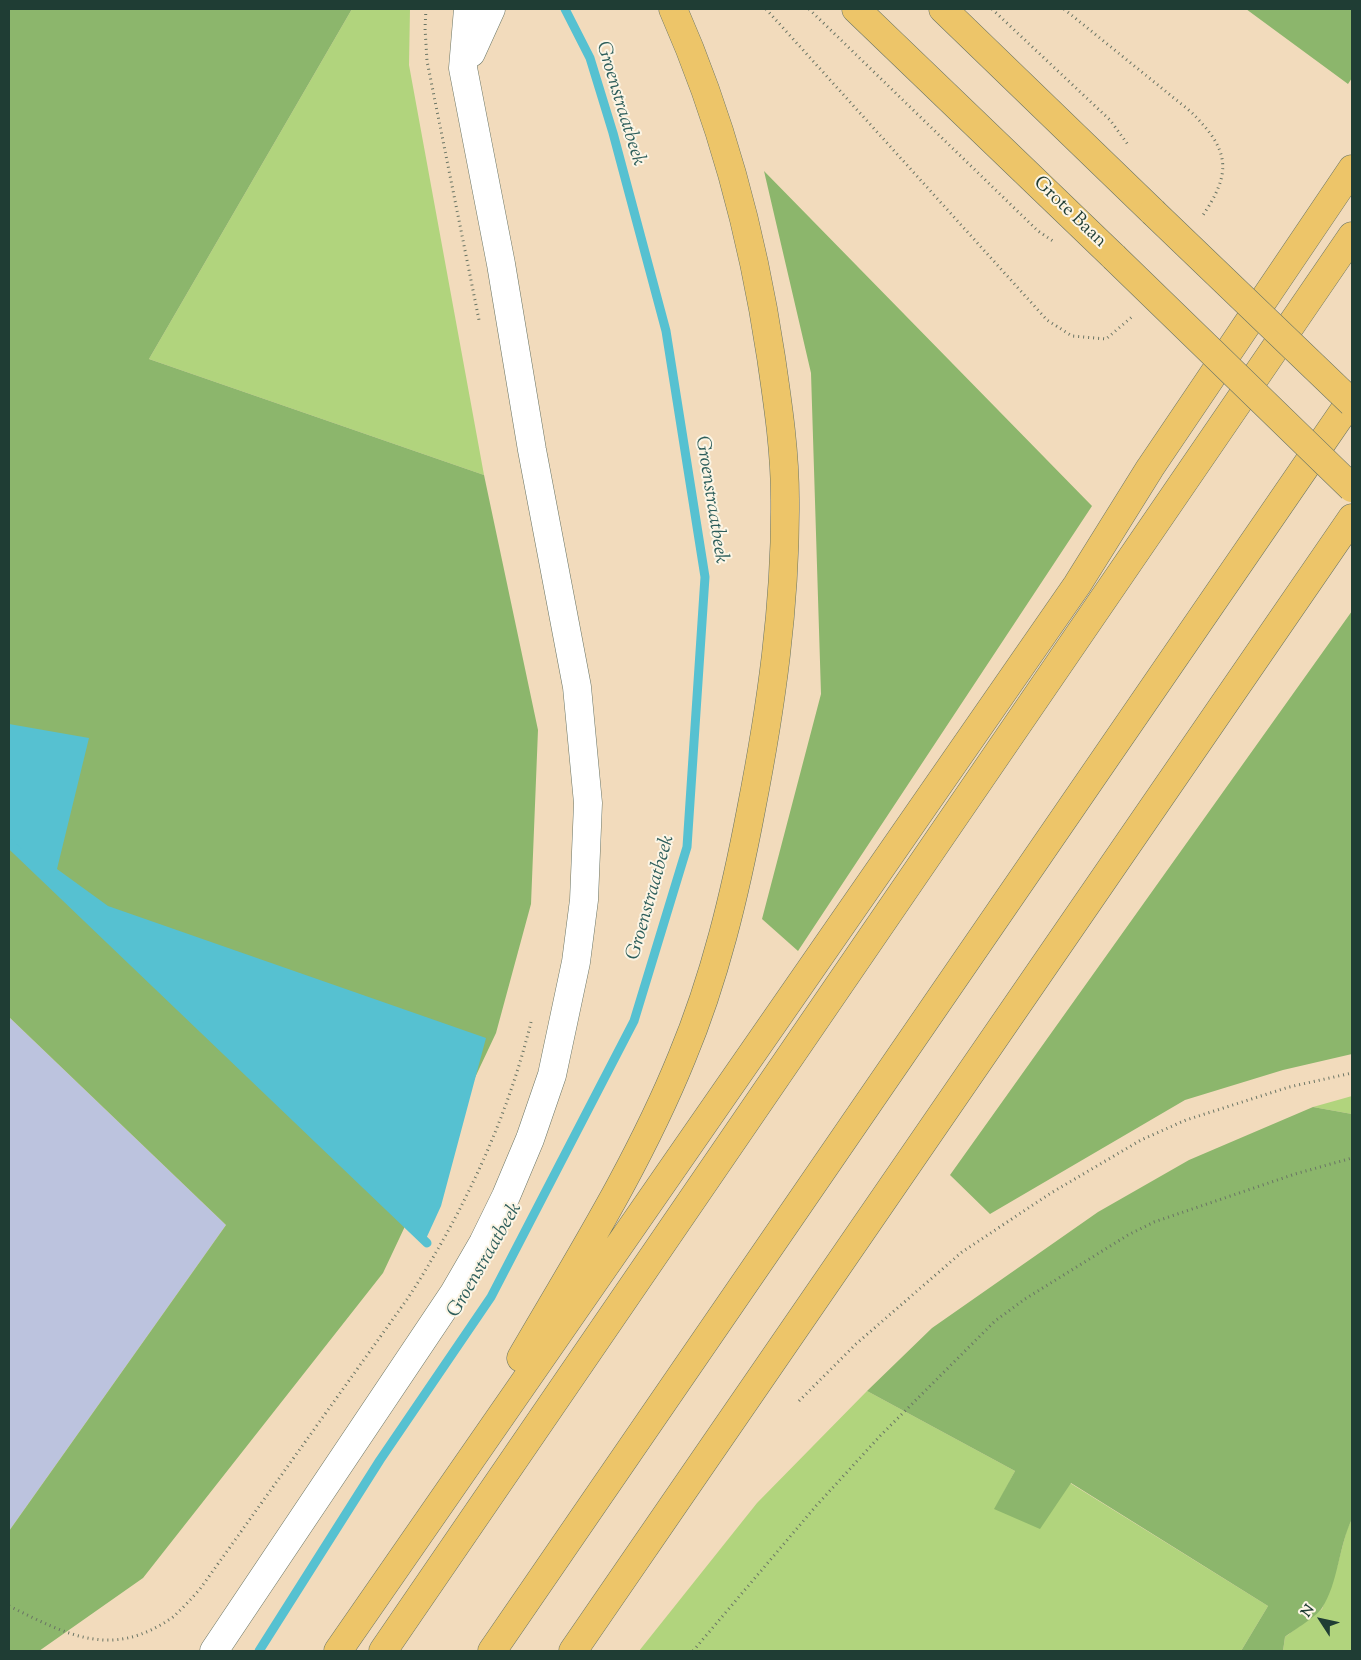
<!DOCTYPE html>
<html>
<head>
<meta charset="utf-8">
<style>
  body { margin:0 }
  #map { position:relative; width:1361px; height:1660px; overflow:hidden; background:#f2dbbc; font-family:"Sorts Mill Goudy",serif }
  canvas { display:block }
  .frame { position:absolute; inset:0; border:10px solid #1f3d34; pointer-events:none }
  .north { position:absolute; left:1296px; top:1595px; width:50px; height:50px; -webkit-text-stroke:4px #fcf5e5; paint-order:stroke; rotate:305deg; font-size:14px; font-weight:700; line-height:20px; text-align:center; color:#1f3d34 }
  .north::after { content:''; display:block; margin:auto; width:18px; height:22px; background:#1f3d34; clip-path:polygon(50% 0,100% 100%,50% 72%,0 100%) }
</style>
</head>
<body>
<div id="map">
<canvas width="1361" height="1660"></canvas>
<div class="frame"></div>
<div class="north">N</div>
</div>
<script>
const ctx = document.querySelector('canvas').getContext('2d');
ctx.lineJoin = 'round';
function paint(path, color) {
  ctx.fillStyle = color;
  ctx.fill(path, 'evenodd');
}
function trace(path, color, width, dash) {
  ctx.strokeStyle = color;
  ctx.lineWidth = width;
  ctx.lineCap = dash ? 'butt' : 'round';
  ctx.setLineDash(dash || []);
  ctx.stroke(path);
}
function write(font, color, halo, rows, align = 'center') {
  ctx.font = font + ' "Sorts Mill Goudy",serif';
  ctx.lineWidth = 4;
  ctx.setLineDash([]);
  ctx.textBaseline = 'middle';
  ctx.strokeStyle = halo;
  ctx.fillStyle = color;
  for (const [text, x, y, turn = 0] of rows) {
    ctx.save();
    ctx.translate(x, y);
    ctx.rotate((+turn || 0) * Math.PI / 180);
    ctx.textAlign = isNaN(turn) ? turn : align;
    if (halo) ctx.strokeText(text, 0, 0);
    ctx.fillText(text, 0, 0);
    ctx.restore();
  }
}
paint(new Path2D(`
  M 9,1017 L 226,1225 L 9,1531 Z`), '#bcc3de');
paint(new Path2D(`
  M 352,9 L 410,9 L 409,65 L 484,475 L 149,359 Z
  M 1352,1096 L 1352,1114 L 1313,1107 Z
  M 867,1391 L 1015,1471 L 995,1509 L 1070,1483 L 1268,1606 L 1241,1651 L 639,1651 L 757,1503 Z
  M 1352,1519 L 1352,1651 L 1283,1651 L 1285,1637 L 1322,1609 L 1337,1567 L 1347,1529 Z`), '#b1d47d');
paint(new Path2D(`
  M 9,9 L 352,9 L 149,359 L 484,475 L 538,730 L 531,904 L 496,1033 L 383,1273 L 143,1578 L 39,1651 L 9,1651 L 9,1531 L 226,1225 L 9,1017 Z
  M 1246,9 L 1352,9 L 1352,78 L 1348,84 Z
  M 764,171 L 1092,506 L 798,951 L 762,919 L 821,694 L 811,373 Z
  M 1352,611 L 1352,1054 L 1283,1070 L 1185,1100 L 990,1214 L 950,1175 Z
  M 1313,1107 L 1352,1114 L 1352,1519 C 1339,1545 1338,1584 1322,1608 C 1316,1617 1294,1630 1285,1637 L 1283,1651 L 1241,1651 L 1268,1606 L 1071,1483 L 1040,1529 L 994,1509 L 1015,1471 L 867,1391 L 932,1328 L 1098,1212 L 1189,1160 Z`), '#8cb66c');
paint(new Path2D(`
  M 9,724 L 89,738 L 57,869 L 108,906 L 486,1038 L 441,1206 L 425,1241 L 9,843 Z`), '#56c1d1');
trace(new Path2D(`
  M 9,843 L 427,1243
  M 259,1651 L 380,1460 L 491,1297 L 634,1021 L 687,847 L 705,577 L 666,331 L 613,133 L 590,58 L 565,9`), '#56c1d1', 9);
const tertiary = new Path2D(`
  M 471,53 L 491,9
  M 214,1651 L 454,1293 L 483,1243 L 506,1196 L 530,1139 L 552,1075 L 576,962 L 584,900 L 588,803 L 577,687 L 532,450 L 501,264 L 463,68 L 468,9`);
const trunk = new Path2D(`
  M 856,9 L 1114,257
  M 943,9 L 1153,212
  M 521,1358 C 578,1260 639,1163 682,1057 C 715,978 735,894 751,810 C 771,708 786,604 785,499 C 785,451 778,405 771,357 C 753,237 722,120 673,9
  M 338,1651 L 1077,585 L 1150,468 L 1352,169`);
const motorway = new Path2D(`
  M 383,1651 L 1352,236
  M 492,1651 L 1352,399
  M 573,1651 L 1352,518`);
trace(tertiary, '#697464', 29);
trace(trunk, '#697464', 29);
trace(motorway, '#697464', 29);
trace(new Path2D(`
  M 426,9 L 425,28 L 427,61 L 479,320
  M 766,9 L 1047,320 L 1072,336 L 1106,339 L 1133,316
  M 809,9 L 1038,231 L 1053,241
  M 992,9 L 1110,120 L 1129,146
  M 1064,9 L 1190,111 C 1230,150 1233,172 1201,218
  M 799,1401 L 856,1344 L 962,1252 L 1051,1193 L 1141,1140 L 1186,1120 L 1289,1087 L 1352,1073
  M 9,1606 C 68,1635 112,1660 173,1617 C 182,1609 191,1599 200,1589 L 408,1298 C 463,1213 507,1120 531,1022
  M 693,1651 L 816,1506 L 880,1436 L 995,1321 L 1025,1299 L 1128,1235 L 1154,1222 L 1295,1174 L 1352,1158`), '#697464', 3, [1, 4]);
trace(tertiary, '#fff', 28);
trace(trunk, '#edc569', 28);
trace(motorway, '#edc569', 28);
const trunkBridge = new Path2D(`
  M 1153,212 L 1352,403
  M 1114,257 L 1352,488`);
trace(trunkBridge, '#697464', 29, []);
trace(trunkBridge, '#edc569', 28);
write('19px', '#1f3d34', '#fcf5e5', [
  ["Grote Baan",1069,213,44]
]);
write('italic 20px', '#2d5e5b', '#fcf5e5', [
  ["Groenstraatbeek",619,104,73],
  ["Groenstraatbeek",710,500,81],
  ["Groenstraatbeek",652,898,-74],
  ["Groenstraatbeek",486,1261,-60]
]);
</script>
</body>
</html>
